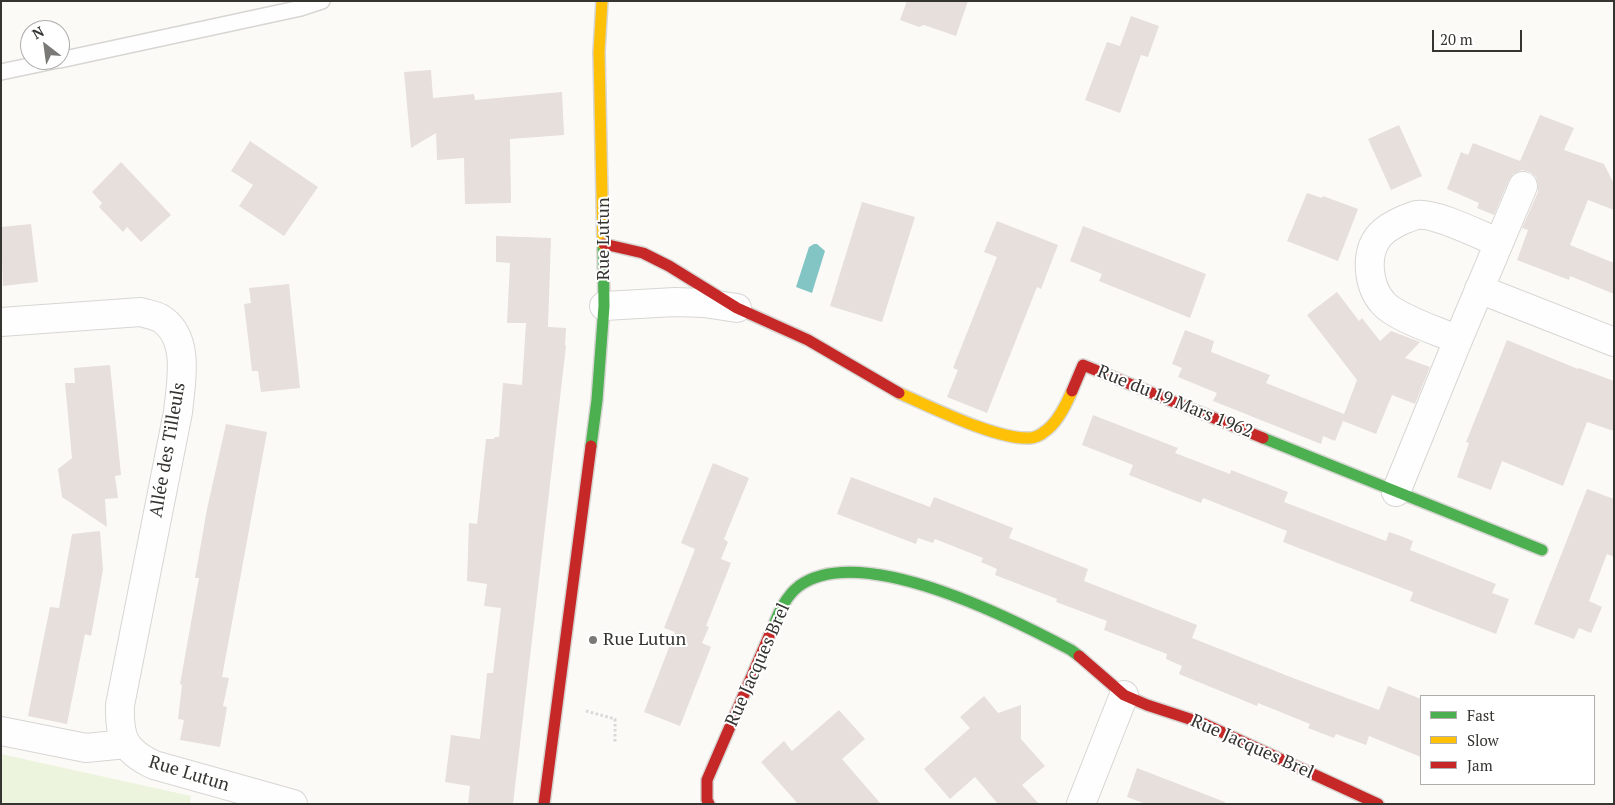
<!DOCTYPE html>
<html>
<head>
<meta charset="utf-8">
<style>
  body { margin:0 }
  #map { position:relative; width:1615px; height:805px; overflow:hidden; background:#fcfaf7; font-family:"PT Serif",serif }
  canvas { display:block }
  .frame { position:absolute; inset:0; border:2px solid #353431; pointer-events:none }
  .legend { position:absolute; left:1420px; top:695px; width:175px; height:90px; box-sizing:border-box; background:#fff; border:1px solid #aeaead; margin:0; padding:6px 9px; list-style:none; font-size:15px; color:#353431 }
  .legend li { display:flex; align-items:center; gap:10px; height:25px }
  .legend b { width:25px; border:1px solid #aeaead }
  .north { position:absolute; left:20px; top:20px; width:50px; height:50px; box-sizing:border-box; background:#fff; border:1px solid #aeaead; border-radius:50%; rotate:330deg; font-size:14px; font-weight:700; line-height:20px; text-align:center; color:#353431 }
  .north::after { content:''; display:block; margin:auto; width:18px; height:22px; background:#7b7976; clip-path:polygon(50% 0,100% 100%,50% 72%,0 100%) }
  .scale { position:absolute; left:1432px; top:30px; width:90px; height:22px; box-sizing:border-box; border:2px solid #353431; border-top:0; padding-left:6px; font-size:15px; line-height:18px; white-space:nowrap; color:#353431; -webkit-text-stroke:4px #fff; paint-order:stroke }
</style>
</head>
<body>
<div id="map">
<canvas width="1615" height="805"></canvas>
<div class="frame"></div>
<ul class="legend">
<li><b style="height:6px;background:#4caf50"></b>Fast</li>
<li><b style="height:6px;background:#ffc107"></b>Slow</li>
<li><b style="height:6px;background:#c62828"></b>Jam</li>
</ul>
<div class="north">N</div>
<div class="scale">20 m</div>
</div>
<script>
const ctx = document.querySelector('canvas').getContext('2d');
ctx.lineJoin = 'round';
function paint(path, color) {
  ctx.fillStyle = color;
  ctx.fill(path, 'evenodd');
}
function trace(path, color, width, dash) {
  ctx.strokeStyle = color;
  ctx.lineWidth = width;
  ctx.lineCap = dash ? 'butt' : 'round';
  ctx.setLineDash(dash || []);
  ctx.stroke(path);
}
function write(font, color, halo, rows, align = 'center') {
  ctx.font = font + ' "PT Serif",serif';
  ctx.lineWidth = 4;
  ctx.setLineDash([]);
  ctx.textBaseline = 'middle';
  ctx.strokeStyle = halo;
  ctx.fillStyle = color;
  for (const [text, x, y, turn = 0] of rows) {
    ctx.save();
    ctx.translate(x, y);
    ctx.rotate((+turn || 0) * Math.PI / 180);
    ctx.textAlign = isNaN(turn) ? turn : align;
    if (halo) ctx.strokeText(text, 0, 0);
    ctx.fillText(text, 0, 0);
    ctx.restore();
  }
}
paint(new Path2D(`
  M 1,754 L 191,796 L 190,804 L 1,804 Z`), '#edf4dd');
paint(new Path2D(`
  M 814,244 L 817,244 L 825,251 L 812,293 L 796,287 L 809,247 Z`), '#83c5c5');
paint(new Path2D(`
  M 907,1 L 968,1 L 956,36 L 924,25 L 919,27 L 900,20 Z
  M 1131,16 L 1159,26 L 1148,57 L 1141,55 L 1120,113 L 1085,100 L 1107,42 L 1120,46 Z
  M 431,70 L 433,98 L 474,94 L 475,100 L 562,92 L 564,135 L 510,139 L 511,203 L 465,204 L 464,158 L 437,160 L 436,133 L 411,148 L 404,72 Z
  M 1540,115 L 1574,128 L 1564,150 L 1604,164 L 1614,184 L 1614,210 L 1588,200 L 1570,245 L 1614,263 L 1614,294 L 1570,276 L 1569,280 L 1517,260 L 1528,230 L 1522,228 L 1538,192 L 1538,185 L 1536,177 L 1530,172 L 1522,170 L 1513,174 L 1509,180 L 1494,215 L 1477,208 L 1479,203 L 1447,189 L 1461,152 L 1468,155 L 1473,143 L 1520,161 Z
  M 1399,125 L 1422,176 L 1391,190 L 1368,139 Z
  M 250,141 L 318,187 L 284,236 L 239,206 L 253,185 L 231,171 Z
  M 121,162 L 171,215 L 141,242 L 127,227 L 123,232 L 99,207 L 102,203 L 92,192 Z
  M 1307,193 L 1322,198 L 1323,196 L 1358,209 L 1338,261 L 1287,241 Z
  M 862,202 L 915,217 L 882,322 L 830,306 Z
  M 997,221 L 1058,245 L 1041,289 L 1037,287 L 987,413 L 947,397 L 958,370 L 953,368 L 997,257 L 984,252 Z
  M 31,224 L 38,282 L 3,286 L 1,227 Z
  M 1083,226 L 1206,274 L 1190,318 L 1099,281 L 1102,274 L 1070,261 Z
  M 496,236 L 551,238 L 548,327 L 566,328 L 565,346 L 566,346 L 513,804 L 468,804 L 470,786 L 445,782 L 451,735 L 480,739 L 487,673 L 493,673 L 501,608 L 484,606 L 487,584 L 467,581 L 469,523 L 477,524 L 486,439 L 494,439 L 495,437 L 499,437 L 503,383 L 522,385 L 526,323 L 507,323 L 510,263 L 496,262 Z
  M 289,284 L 300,388 L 261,392 L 258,371 L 252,371 L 244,304 L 251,303 L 249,288 Z
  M 1337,292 L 1359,321 L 1362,318 L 1380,341 L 1391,331 L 1420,342 L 1405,358 L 1430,367 L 1415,404 L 1392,395 L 1376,434 L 1343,421 L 1335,441 L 1323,436 L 1321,444 L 1213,401 L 1217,393 L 1178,377 L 1182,368 L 1172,364 L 1185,330 L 1214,341 L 1211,352 L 1270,375 L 1266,383 L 1344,414 L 1357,380 L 1307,315 Z
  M 1507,340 L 1578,369 L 1579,368 L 1614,381 L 1614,431 L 1587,422 L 1563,486 L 1502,461 L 1491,490 L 1457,477 L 1469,443 L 1466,442 Z
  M 110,365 L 121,475 L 115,476 L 118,498 L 105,499 L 107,527 L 62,497 L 58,469 L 72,458 L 65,383 L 75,383 L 74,368 Z
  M 1093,415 L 1178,448 L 1175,453 L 1230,474 L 1231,470 L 1288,492 L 1284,502 L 1386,541 L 1389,532 L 1401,536 L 1413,541 L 1410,550 L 1496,584 L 1492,593 L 1509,599 L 1496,634 L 1410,601 L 1413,592 L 1283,542 L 1287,531 L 1203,498 L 1201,503 L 1129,475 L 1133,465 L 1082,445 Z
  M 226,424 L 267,432 L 222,677 L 229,678 L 223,706 L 227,707 L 220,747 L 180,740 L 184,720 L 178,719 L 182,685 L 180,684 L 199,578 L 195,578 L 207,509 Z
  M 713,463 L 749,478 L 724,539 L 728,542 L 721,559 L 731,563 L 706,626 L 709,627 L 702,643 L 711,647 L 680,726 L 644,712 L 675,632 L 664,628 L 695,549 L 681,543 Z
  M 851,477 L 930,507 L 934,497 L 1013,528 L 1009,538 L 1088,569 L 1084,581 L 1197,625 L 1192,638 L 1293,678 L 1379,710 L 1388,686 L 1421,699 L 1421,757 L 1369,736 L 1366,745 L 1336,734 L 1334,738 L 1308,728 L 1310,724 L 1258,703 L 1257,706 L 1179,674 L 1182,666 L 1166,659 L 1167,654 L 1104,630 L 1107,621 L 1056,602 L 1057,599 L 995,575 L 997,569 L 981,562 L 983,558 L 935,539 L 933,543 L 918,538 L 916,544 L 837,514 Z
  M 1587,489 L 1614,499 L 1614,557 L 1607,554 L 1589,601 L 1602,607 L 1591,633 L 1579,628 L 1574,639 L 1534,624 Z
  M 100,531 L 103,570 L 91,636 L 85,634 L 67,724 L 28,716 L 50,607 L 59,608 L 72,534 Z
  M 984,696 L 998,713 L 1021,705 L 1021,739 L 1045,766 L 1022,785 L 1039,804 L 998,804 L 975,777 L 950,799 L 924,769 L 970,728 L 960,717 Z
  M 839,710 L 865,739 L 842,759 L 881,804 L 798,804 L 761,762 L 784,741 L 792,751 Z
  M 1137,768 L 1225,802 L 1225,804 L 1146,804 L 1127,797 Z`), '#e6dfdc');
const lane = new Path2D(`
  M 60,60 L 301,8 L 322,1
  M 1,72 L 58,60`);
const street = new Path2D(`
  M 1479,289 L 1614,342
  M 604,306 L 675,302 L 704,303 L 737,308
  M 1,322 L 141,312 C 147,314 154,315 160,318 C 191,337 181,382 178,412 L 120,705 C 119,738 124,751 154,765 L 293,804
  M 1458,340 C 1438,331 1396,318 1383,303 C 1368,286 1364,253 1380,235 C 1386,228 1396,223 1405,219 C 1409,218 1413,216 1416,215 C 1435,212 1480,235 1499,243
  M 1396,492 L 1458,340 L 1523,186
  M 1,731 L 86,748 L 126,744
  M 1081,804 L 1124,695`);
const fast = new Path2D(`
  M 1263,438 L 1542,550
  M 591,446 L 597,400 L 604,306 L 603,244
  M 773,627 C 779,612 786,596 799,586 C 861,541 1013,619 1071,650 L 1079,656`);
const slow = new Path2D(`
  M 602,1 L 599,52 L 603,244
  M 899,393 C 931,407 997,440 1030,438 C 1034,438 1041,435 1044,432 C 1057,424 1066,405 1072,391`);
const jam = new Path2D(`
  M 604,244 L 643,253 L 669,266 L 737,308 L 808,340 L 899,393
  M 1072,391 L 1083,365 L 1263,438
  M 1079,656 L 1124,695 L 1147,705 L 1202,723 L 1378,804
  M 544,804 L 591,446
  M 709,804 L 707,800 L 707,780 L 773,627`);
trace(lane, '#d7d6d3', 18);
trace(street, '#d7d6d3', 30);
trace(fast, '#d7d6d3', 14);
trace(slow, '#d7d6d3', 14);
trace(jam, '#d7d6d3', 14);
trace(new Path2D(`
  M 586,711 L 615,719 L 615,743`), '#d8d8d8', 3, [2.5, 2.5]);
trace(lane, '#fffefe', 15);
trace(street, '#fffefe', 28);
trace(fast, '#4caf50', 11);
trace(slow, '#ffc107', 11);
trace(jam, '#c62828', 11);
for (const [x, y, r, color] of [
  [593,640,5,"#7b7976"]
]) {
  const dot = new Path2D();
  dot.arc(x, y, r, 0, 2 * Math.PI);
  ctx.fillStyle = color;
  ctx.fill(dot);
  trace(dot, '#fff', 2);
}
write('18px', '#353431', '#fff', [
  ["Rue Lutun",604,239,-90],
  ["Rue du 19 Mars 1962",1175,402,22],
  ["Allée des Tilleuls",168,450,-80],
  ["Rue Jacques Brel",758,665,-66],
  ["Rue Jacques Brel",1252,747,24],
  ["Rue Lutun",189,774,17]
]);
write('18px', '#353431', '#fff', [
  ["Rue Lutun",603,640]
], 'left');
</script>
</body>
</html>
